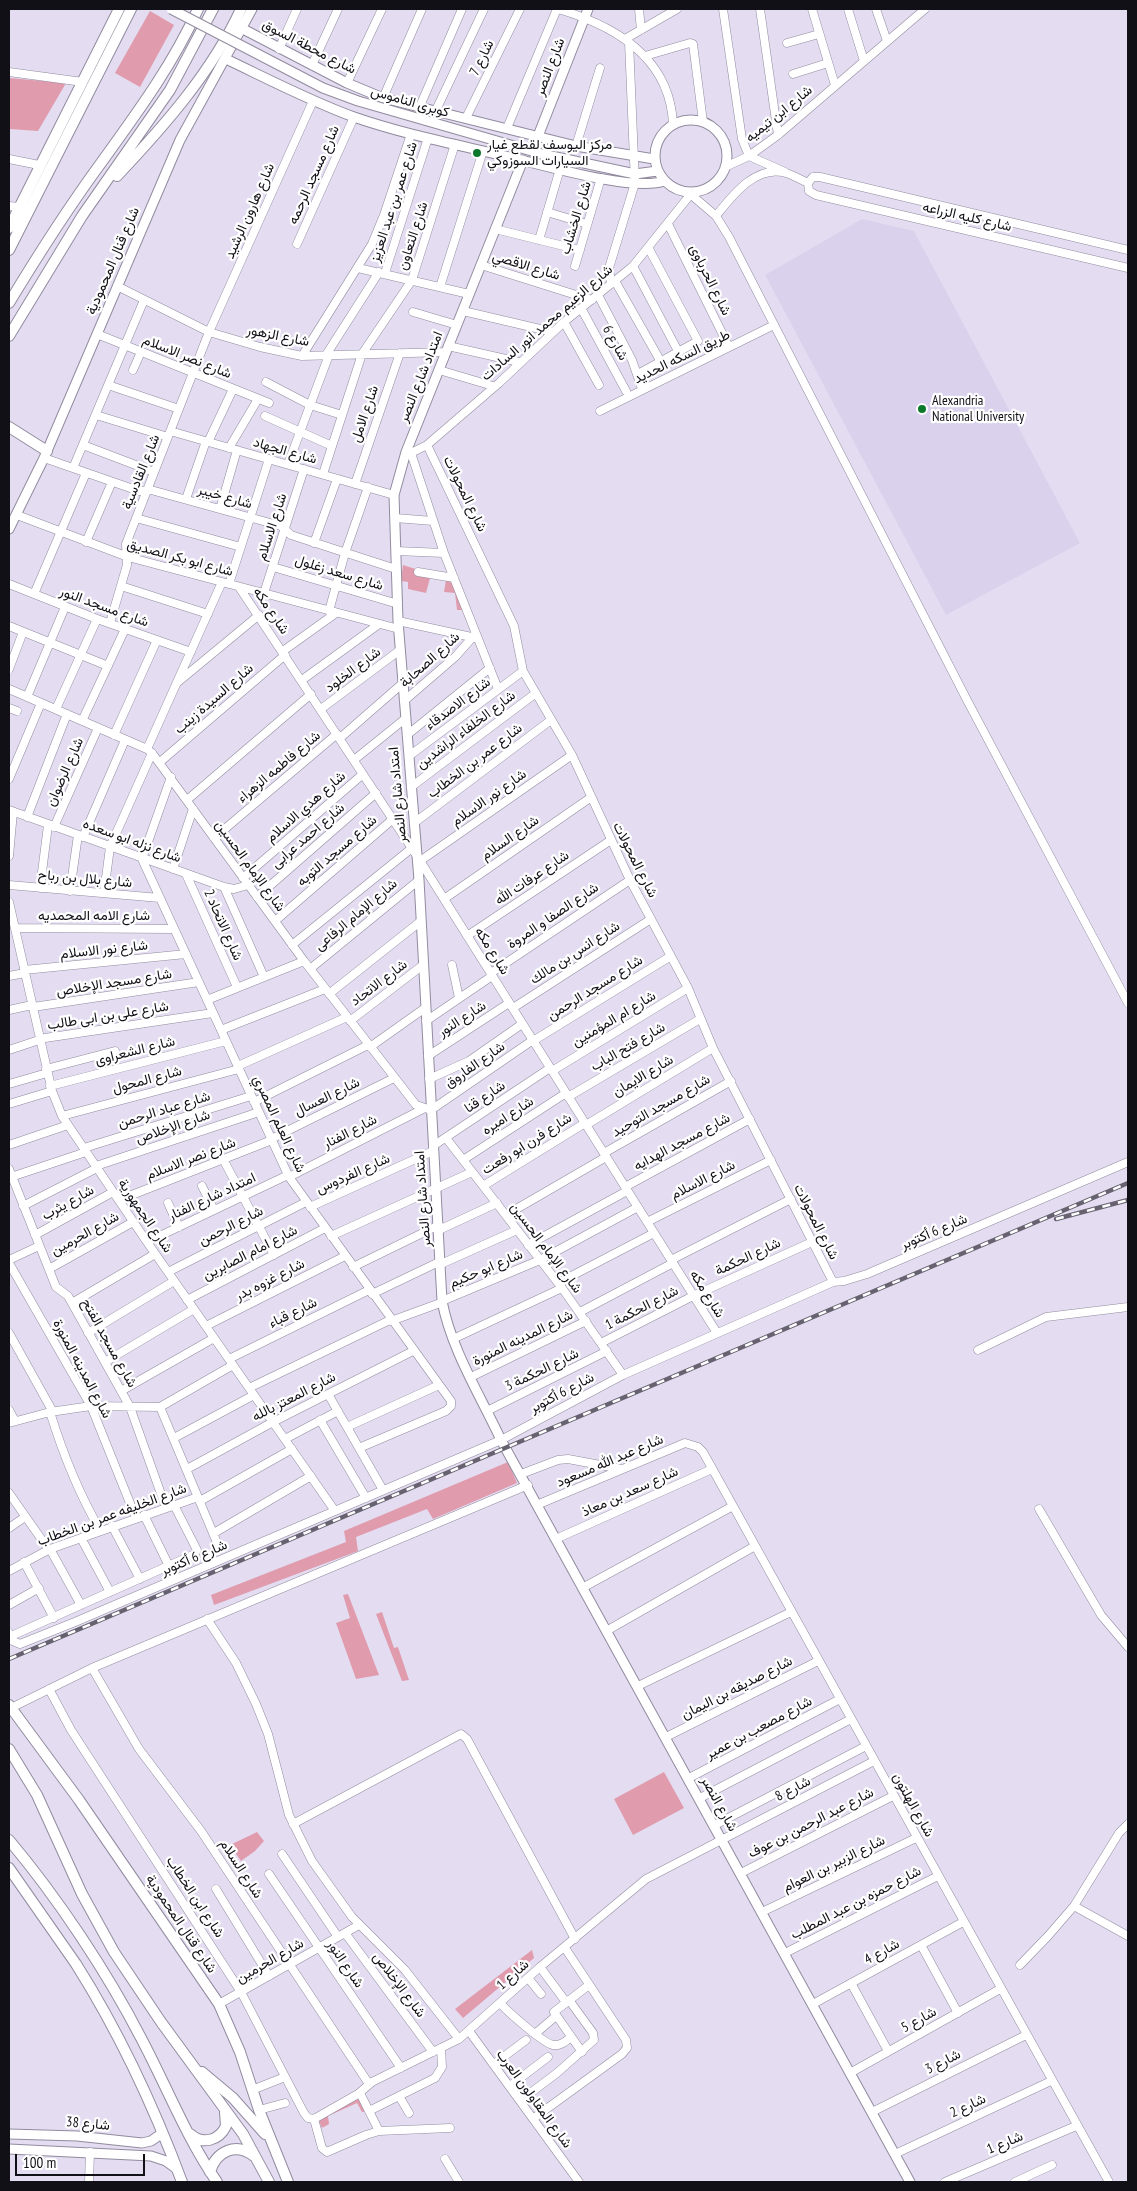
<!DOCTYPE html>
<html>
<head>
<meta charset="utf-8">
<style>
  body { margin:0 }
  #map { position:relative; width:1137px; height:2191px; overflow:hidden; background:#e4ddf2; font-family:"PT Sans Narrow",sans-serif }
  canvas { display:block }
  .frame { position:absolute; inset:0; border:10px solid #121017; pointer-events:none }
  .scale { position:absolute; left:15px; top:2154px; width:130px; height:22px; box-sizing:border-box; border:2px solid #121017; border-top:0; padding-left:6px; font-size:15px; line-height:18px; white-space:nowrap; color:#121017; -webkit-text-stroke:4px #fff; paint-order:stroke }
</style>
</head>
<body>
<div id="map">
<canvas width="1137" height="2191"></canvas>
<div class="frame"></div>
<div class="scale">100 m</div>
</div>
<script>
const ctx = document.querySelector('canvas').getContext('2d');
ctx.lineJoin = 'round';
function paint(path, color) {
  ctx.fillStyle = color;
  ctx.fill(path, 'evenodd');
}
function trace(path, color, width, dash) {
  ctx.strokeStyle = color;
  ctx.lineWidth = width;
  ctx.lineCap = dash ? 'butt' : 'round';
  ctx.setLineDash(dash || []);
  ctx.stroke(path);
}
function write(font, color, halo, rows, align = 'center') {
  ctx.font = font + ' "PT Sans Narrow",Vazirmatn,sans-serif';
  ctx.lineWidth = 4.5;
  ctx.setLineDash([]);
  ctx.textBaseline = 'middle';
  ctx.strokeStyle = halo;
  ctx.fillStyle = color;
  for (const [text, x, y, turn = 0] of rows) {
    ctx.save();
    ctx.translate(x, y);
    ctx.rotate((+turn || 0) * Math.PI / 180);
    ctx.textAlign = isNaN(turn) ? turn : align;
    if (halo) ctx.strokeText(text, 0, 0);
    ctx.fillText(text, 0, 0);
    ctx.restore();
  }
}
paint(new Path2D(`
  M 862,219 L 914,231 L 1080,543 L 946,615 L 765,275 Z`), '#dad1ed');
paint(new Path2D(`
  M 150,11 L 174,25 L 140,87 L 115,73 Z
  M 9,78 L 66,83 L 38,131 L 9,129 Z
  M 403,565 L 431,574 L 426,593 L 408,589 L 408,582 L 401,581 Z
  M 446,580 L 456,580 L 466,610 L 457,610 L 455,593 L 444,592 Z
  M 508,1462 L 517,1483 L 433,1519 L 427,1509 L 356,1537 L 358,1551 L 214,1605 L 211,1595 L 346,1542 L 344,1531 Z
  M 348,1594 L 379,1675 L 356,1679 L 336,1623 L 350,1618 L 343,1595 Z
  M 382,1612 L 394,1648 L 398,1647 L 409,1680 L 402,1681 L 376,1614 Z
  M 664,1772 L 684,1808 L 633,1835 L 614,1799 Z
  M 257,1832 L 264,1841 L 255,1851 L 241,1861 L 230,1845 Z
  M 532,1950 L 534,1958 L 463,2018 L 455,2009 Z
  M 360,2096 L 367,2111 L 362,2112 L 357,2103 L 328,2116 L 329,2124 L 322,2128 L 318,2119 Z`), '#e09bad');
const minor = new Path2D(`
  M 558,9 C 616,26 670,58 673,124
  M 639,9 L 641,30
  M 723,9 L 742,139 L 749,156 L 785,172
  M 760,9 L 778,135
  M 812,9 L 835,85
  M 848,9 L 864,61
  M 876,9 L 887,41
  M 625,39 L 677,9
  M 787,43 L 819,34
  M 279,49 L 297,9
  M 645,56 L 690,43 L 693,44 L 703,122
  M 312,65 L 338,9
  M 9,72 L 83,82
  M 793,74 L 828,63
  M 347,83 L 382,9
  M 383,98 L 422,9
  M 420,106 L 462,9
  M 436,110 L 484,9
  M 466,118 L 520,9
  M 507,128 L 557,9
  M 576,146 L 600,68
  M 9,159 L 39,165
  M 725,167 L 749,156 L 778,135 L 925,9
  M 688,192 L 716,216 L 729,237 L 968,702 L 1128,1003
  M 9,206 L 19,207
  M 547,212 L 587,224
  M 716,216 C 732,196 756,164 786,173 C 793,175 801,180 808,183
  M 668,224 L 729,347
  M 495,229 L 580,250
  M 539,240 L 560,169
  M 297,244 L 354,117
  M 1128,250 L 820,177 L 813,177 L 808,183 L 809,191 L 816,195 L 1128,268
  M 481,265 L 592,300
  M 575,266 L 601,178
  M 633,266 L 679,353
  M 358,268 L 469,294
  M 385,273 L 428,138
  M 615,281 L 661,362
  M 611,284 L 609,268 L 635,183 L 629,42
  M 117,286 L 209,332 L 260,347 L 302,356 L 446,352
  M 440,287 L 483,151
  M 598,295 L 632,360 L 641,386
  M 581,308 L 626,391
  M 463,311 L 553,332
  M 413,312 L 457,325
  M 564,322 L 599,385
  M 97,334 L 269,403
  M 448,346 L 519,362
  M 326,355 L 379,272
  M 302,356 L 372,244 L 384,215 L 411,134
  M 133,370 L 141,352
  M 439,370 L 493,386
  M 638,374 L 698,341 L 649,249
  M 266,382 L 310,405 L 342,415
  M 108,385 L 179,409
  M 600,411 L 774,325
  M 96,415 L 168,437
  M 265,416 L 332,446
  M 170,431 L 394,495
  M 208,442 L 233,389
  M 83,445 L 154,472
  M 427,445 L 514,626 L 523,671 L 572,755 L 630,880 L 688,988 L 713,1048 L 833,1282
  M 229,448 L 258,399
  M 406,452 L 411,453 L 427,445 L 499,383 L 564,322 L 633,266 L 690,195
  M 411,453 L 444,553 L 498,689
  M 44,458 L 139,491 L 151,490 L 281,526 L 291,535 L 396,569
  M 288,464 L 329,355
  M 73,468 L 144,300
  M 323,474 L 362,354 L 412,280 L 455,144
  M 355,484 L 400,353
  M 186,499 L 206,441
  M 220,509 L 237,450
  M 17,515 L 128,557 L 399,629
  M 136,518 L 241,547
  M 395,518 L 433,521
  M 86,542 L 112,482
  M 314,543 L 337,479
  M 396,551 L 444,553
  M 273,567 L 398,604
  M 418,572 L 454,578
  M 9,584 L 97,619 L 191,652
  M 229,584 L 269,459
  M 121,586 L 208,614
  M 239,587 L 417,856 L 717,1333
  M 264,593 L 304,469
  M 34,594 L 86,473
  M 329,611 L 345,553 L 368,487
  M 398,621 L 476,638
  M 110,623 L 127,565 L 126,544 L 209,332 L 313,101
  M 9,626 L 108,666
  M 283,651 L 336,613
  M 9,669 L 23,632
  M 302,680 L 379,624
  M 178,682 L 259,615
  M 9,689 L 147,749 L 152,753 L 304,961 L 416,1105 L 431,1110 L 533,1040
  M 27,697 L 65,607
  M 404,701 L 455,657 L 472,638
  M 9,708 L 17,711
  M 56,709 L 97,619
  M 321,709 L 400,650
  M 82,721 L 125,629
  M 114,735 L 157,640
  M 407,735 L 490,668
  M 340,738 L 403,683
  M 147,749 L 222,582
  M 409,756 L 523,671
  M 354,760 L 406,718
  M 160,762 L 285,655
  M 171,777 L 142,859 L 160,898 L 289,1177 L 451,1401 L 451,1406 L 446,1411 L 359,1448
  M 9,779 L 41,703
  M 411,787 L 536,693
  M 187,800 L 311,694
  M 9,810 L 224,887 L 234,889 L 248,885
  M 27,817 L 67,714
  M 414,823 L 551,720
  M 54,827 L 98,728
  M 83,837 L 125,740
  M 214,838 L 337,734
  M 9,856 L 13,812
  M 420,861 L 572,755
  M 173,869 L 193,809
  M 186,874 L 237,987
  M 243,878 L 363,774
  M 9,885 L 160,898
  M 224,887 L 264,977
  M 40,888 L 48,825
  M 70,891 L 78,835
  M 104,893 L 110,847 L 152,753
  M 257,897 L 376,793
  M 444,899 L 590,798
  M 9,902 L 52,1091 L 62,1116 L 147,1242 L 335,1511
  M 275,921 L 393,819
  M 15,928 L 174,929
  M 467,936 L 611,840
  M 292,945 L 412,848
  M 452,965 L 459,998
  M 310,969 L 419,880
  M 24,970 L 186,954
  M 491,973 L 630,880
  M 9,976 L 25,973
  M 329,994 L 421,921
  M 207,1000 L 304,961
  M 33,1007 L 199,982
  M 513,1008 L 651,919
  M 9,1010 L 32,1005
  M 350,1021 L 423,965
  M 426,1021 L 492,976
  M 221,1030 L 325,989
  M 533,1041 L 671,956
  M 370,1047 L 425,1008
  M 9,1050 L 45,1038 L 213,1013
  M 428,1056 L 509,1003
  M 238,1066 L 347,1017
  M 46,1069 L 115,1051
  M 552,1071 L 688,988
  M 429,1079 L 469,1061 L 522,1024
  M 9,1084 L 47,1073
  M 50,1086 L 226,1041
  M 568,1097 L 700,1019
  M 254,1102 L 368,1045
  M 9,1104 L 52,1091
  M 62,1116 L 239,1069
  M 586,1125 L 713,1048
  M 446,1138 L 562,1288 L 623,1375
  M 271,1139 L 394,1078
  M 9,1145 L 68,1125
  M 433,1146 L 550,1068
  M 84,1148 L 251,1096
  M 604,1153 L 731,1081
  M 223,1159 L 274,1255
  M 463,1160 L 566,1093
  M 96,1166 L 259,1112
  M 9,1169 L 56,1287 L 68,1296 L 130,1407 L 166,1508
  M 11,1177 L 86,1152
  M 289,1177 L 423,1109
  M 202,1186 L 214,1210
  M 483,1186 L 585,1123
  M 625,1187 L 750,1119
  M 119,1200 L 272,1140
  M 168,1203 L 179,1227
  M 23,1206 L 97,1168
  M 310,1207 L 433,1151
  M 506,1215 L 606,1157
  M 647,1222 L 771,1160
  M 439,1230 L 497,1203
  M 35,1235 L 113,1192
  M 331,1236 L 472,1172
  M 147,1242 L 288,1175
  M 528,1245 L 627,1191
  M 9,1260 L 39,1246
  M 671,1260 L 791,1199
  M 9,1263 L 91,1406 L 136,1518
  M 441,1264 L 517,1230
  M 353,1267 L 439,1225
  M 49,1269 L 133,1222
  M 168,1272 L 306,1202
  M 558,1283 L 654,1233
  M 372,1294 L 441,1261
  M 187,1300 L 325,1228
  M 442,1301 L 540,1260 L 638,1207
  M 72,1303 L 155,1254
  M 580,1312 L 673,1263
  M 391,1321 L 443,1302
  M 206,1326 L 345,1256
  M 9,1333 L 53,1412
  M 88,1333 L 174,1281
  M 453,1339 L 562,1288
  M 601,1343 L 693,1296 L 812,1242
  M 978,1350 L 1046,1317 L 1128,1307
  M 229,1359 L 369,1290
  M 105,1362 L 194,1309
  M 471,1377 L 586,1321
  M 249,1388 L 390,1320
  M 121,1391 L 214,1338
  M 328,1394 L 383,1490
  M 160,1407 L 218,1545
  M 160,1407 L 233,1365
  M 9,1410 L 15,1421
  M 487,1411 L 607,1351
  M 50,1412 C 63,1454 78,1492 100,1530
  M 320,1420 L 366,1498
  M 9,1423 L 50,1412 L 91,1406 L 160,1407
  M 347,1427 L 439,1385
  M 174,1438 L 254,1395
  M 285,1439 L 338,1411
  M 187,1469 L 273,1422 L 413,1351
  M 521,1474 L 558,1460 L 568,1459 L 622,1469
  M 9,1493 L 49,1550
  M 200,1501 L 292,1449
  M 539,1504 L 685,1443 L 698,1447 L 703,1452 L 1109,2182
  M 1039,1509 L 1101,1615 L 1128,1647
  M 144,1515 L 169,1566
  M 112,1526 L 140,1579
  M 9,1528 L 25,1517
  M 214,1533 L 311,1476
  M 81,1538 L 110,1592
  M 558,1538 L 712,1469
  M 50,1549 L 81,1605
  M 24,1562 L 54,1618
  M 9,1571 L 50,1549 L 198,1497
  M 584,1587 L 733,1506
  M 9,1605 L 39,1588
  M 207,1619 L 236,1663 L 256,1704 L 268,1734 L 289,1815 L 312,1861 L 352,1917 L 405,1970 L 459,2039
  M 608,1630 L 755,1546
  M 9,1633 L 13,1641 L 20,1644 L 75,1622 L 501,1440 L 623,1375 L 833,1282 L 844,1281 L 867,1274 L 1128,1162
  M 9,1637 L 195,1554 L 197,1550 L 174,1505
  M 92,1668 L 139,1749 L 201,1831 L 369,2084
  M 638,1686 L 791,1612
  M 49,1689 L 71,1730 L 241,1992 L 304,2113 L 308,2118 L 314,2119
  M 11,1708 L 92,1668 L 528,1485
  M 666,1737 L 818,1661
  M 689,1778 L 840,1699
  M 700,1798 L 851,1719
  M 293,1824 L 461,1734 L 467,1739 L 575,1939
  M 715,1825 L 866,1746
  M 282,1854 L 338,1937
  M 741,1873 L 893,1796
  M 269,1874 L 401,2068
  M 216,1889 L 269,1976
  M 1074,1906 L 1128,1936
  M 762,1912 L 916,1838
  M 345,1933 L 433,2052
  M 921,1945 L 958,2013
  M 785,1953 L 938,1876
  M 1020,1965 L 1048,1936 L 1074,1906 L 1119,1833 L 1128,1824
  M 540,1967 L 566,2002
  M 528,1978 L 541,1994
  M 851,1983 L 888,2051
  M 500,2003 C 508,2012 543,2043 553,2045 C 561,2046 566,2041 571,2037
  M 219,2004 L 359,1925
  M 813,2004 L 963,1922
  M 469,2031 L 579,2182
  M 536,2033 L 556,2016
  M 582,2052 L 554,2012 L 589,1985
  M 494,2064 L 526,2040
  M 850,2073 L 1000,1989
  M 510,2086 L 548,2057
  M 252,2090 L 285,2077
  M 360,2093 L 379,2131
  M 399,2096 L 409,2113
  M 521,2100 L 557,2073 L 594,2040 L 593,2033 L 569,2000
  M 259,2110 L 285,2103
  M 369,2111 L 435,2078 L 442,2067 L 441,2048
  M 872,2112 L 1026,2035
  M 534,2118 L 622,2054 L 627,2048 L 626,2040 L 565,1948
  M 314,2119 L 358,2094 L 372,2082 L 459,2039 L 540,1967 L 646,1879 L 874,1761
  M 314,2119 L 322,2148 L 327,2152 L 366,2135 L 379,2131 L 450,2128
  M 895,2154 L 1051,2081
  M 445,2159 L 459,2182
  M 89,2182 L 90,2152
  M 945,2182 L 1076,2126
  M 1015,2182 L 1052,2165`);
const tertiary = new Path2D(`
  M 243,29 L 347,83 L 383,98 L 576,146 L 654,159
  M 226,59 C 268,79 310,101 354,117 C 403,134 454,144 505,156 C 540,164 633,192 664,181
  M655 156a36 36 0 1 1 72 0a36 36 0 1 1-72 0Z
  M 538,136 L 588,9
  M 542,154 L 635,174 L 657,171
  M 523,160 L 406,452 L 394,495 L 398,621 L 419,880 L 442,1301 C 451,1349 480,1395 501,1440 L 910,2182
  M 9,529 L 44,458 L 180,140 L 252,9
  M 9,2134 L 77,2136 L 142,2143 L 151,2141 L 161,2134
  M 9,2149 L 151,2156 L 166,2161 L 177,2169`);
const secondary = new Path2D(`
  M 117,176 C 164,126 212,72 241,9
  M 9,228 L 119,9
  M 9,250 L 131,9
  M 9,303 C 38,255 68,208 101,163 C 137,113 172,66 198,9
  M 9,336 L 82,216 L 170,90 L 213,9
  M 9,427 L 47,451
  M 9,1705 L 79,1800 L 219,2004 L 240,2052 L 259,2110 L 288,2182
  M 9,1749 L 37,1795 L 82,1894 L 114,1952 L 161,2022 L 243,2134 L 269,2182
  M 9,1840 C 57,1897 107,1972 141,2038 C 166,2085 187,2139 217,2182
  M 9,1868 C 31,1900 54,1932 76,1964 C 119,2032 154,2107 182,2182
  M 202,2072 L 233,2098 L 265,2134
  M 190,2134 C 202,2145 219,2141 226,2126 L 225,2112
  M 210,2172 C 216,2151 236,2142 254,2156`);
trace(minor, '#928b9f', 9);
trace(tertiary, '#928b9f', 11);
trace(secondary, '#928b9f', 12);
trace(minor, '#fff', 8);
trace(tertiary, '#fff', 9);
trace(secondary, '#fff', 10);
const rail = new Path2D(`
  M 1056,1219 L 1128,1200
  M 9,1659 L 1128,1183`);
trace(rail, '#66626f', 4.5);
trace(rail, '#fff', 2.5, [8]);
const tertiaryBridge = new Path2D(`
  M 171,9 L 323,88 L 358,101 L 542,154`);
trace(tertiaryBridge, '#928b9f', 11, []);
trace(tertiaryBridge, '#fff', 9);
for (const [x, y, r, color] of [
  [477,153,5,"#0c782b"],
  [922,409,5,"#0c782b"]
]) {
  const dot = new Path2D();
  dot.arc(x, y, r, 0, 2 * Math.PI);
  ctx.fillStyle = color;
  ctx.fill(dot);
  trace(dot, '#fff', 2);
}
write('14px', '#121017', '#fff', [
  ["شارع محطة السوق",309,47,27],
  ["شارع 7",482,58,-64],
  ["شارع النصر",550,67,-69],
  ["كوبرى الناموس",410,102,16],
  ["شارع ابن تيميه",779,114,-39],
  ["شارع مسجد الرحمه",314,175,-66],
  ["شارع عمر بن عبد العزيز",394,202,-72],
  ["شارع هارون الرشيد",250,211,-66],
  ["شارع كليه الزراعه",967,217,13],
  ["شارع الخشاب",576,218,-73],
  ["شارع التعاون",413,236,-72],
  ["شارع قنال المحمودية",113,261,-67],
  ["شارع الاقصي",526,266,17],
  ["شارع الحرباوى",710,280,64],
  ["شارع الزعيم محمد انور السادات",547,323,-41],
  ["شارع الزهور",278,336,11],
  ["شارع 6",615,343,61],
  ["شارع نصر الاسلام",187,357,22],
  ["طريق السكه الحديد",682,357,-26],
  ["امتداد شارع النصر",421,377,-68],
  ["شارع الامل",365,414,-71],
  ["شارع الجهاد",285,451,16],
  ["شارع القادسية",141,472,-68],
  ["شارع المحولات",465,494,64],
  ["شارع خيبر",225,497,16],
  ["شارع الاسلام",272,527,-72],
  ["شارع ابو بكر الصديق",180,558,15],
  ["شارع سعد زغلول",339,573,17],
  ["شارع مسجد النور",104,607,20],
  ["شارع مكه",271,611,56],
  ["شارع الصحابة",430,660,-42],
  ["شارع الخلود",353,670,-37],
  ["شارع السيدة زينب",214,699,-41],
  ["شارع الاصدقاء",458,704,-37],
  ["شارع الخلفاء الراشدين",466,730,-37],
  ["شارع عمر بن الخطاب",475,761,-37],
  ["شارع فاطمه الزهراء",279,767,-40],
  ["شارع الرضوان",65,772,-66],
  ["امتداد شارع النصر",398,795,-95],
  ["شارع نور الاسلام",489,798,-35],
  ["شارع هدي الاسلام",306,807,-41],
  ["شارع احمد عرابى",308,836,-41],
  ["شارع السلام",510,838,-35],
  ["شارع نزله ابو سعده",132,841,20],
  ["شارع مسجد التوبه",337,851,-41],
  ["شارع المحولات",635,860,63],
  ["شارع الإمام الحسين",250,866,54],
  ["شارع عرفات الله",532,878,-34],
  ["شارع بلال بن رباح",85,879,5],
  ["شارع الإمام الرفاعى",356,915,-40],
  ["شارع الامه المحمديه",94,916],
  ["شارع الصفا و المروة",553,916,-34],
  ["شارع الاتحاد 2",223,925,66],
  ["شارع نور الاسلام",104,950,-6],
  ["شارع مكه",492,951,58],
  ["شارع انس بن مالك",575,953,-33],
  ["شارع مسجد الإخلاص",114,983,-9],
  ["شارع الاتحاد",379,983,-37],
  ["شارع مسجد الرحمن",595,988,-32],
  ["شارع على بن ابى طالب",108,1016,-9],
  ["شارع النور",462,1019,-33],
  ["شارع ام المؤمنين",614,1019,-31],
  ["شارع فتح الباب",628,1047,-30],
  ["شارع الشعراوى",135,1051,-14],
  ["شارع الفاروق",475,1065,-35],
  ["شارع الايمان",643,1076,-31],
  ["شارع المحول",147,1080,-15],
  ["شارع العسال",327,1097,-26],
  ["شارع قنا",485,1097,-34],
  ["شارع مسجد التوحيد",661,1106,-30],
  ["شارع عباد الرحمن",164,1110,-17],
  ["شارع اميره",508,1116,-33],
  ["شارع العلم المصري",279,1124,65],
  ["شارع الإخلاص",173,1127,-19],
  ["شارع الفنار",350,1132,-27],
  ["شارع مسجد الهدايه",682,1142,-28],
  ["شارع فرن ابو رفعت",527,1144,-32],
  ["شارع نصر الاسلام",191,1159,-21],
  ["شارع الفردوس",353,1174,-24],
  ["شارع الاسلام",703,1180,-27],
  ["امتداد شارع الفنار",212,1197,-25],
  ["امتداد شارع النصر",423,1199,-94],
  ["شارع يثرب",68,1203,-29],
  ["شارع الجمهورية",145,1216,56],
  ["شارع المحولات",816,1222,63],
  ["شارع الرحمن",231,1226,-27],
  ["شارع 6 أكتوبر",934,1232,-23],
  ["شارع الحرمين",85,1234,-29],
  ["شارع الإمام الحسين",546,1248,53],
  ["شارع امام الصابرين",250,1253,-27],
  ["شارع الحكمة",748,1257,-25],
  ["شارع ابو حكيم",486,1269,-23],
  ["شارع غزوه بدر",270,1280,-27],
  ["شارع مكه",707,1294,58],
  ["شارع الحكمة 1",642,1308,-27],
  ["شارع قباء",293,1313,-26],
  ["شارع المدينه المنورة",523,1338,-26],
  ["شارع مسجد الفتح",109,1343,61],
  ["شارع المدينه المنورة",82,1369,62],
  ["شارع الحكمة 3",542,1370,-26],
  ["شارع 6 أكتوبر",562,1393,-28],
  ["شارع المعتز بالله",294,1397,-27],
  ["شارع عبد الله مسعود",610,1461,-23],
  ["شارع سعد بن معاذ",630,1492,-24],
  ["شارع الخليفه عمر بن الخطاب",112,1515,-20],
  ["شارع 6 أكتوبر",194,1558,-23],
  ["شارع صديقه بن اليمان",737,1688,-27],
  ["شارع مصعب بن عمير",759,1728,-28],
  ["شارع 8",793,1789,-28],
  ["شارع النصر",719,1804,61],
  ["شارع الهلتون",913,1805,61],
  ["شارع عبد الرحمن بن عوف",811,1823,-27],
  ["شارع الزبير بن العوام",834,1864,-26],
  ["شارع السلام",241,1869,57],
  ["شارع ابن الخطاب",195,1897,57],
  ["شارع حمزه بن عبد المطلب",856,1903,-27],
  ["شارع قنال المحمودية",181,1924,56],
  ["شارع 4",882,1952,-29],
  ["شارع الحرمين",270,1961,-30],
  ["شارع النور",345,1964,56],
  ["شارع 1",513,1975,-42],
  ["شارع الإخلاص",399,1985,53],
  ["شارع 5",919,2020,-29],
  ["شارع 3",943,2062,-27],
  ["شارع المقاولون العرب",534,2099,54],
  ["شارع 2",968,2106,-25],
  ["شارع 38",88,2124,5],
  ["شارع 1",1005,2143,-23]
]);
write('14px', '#121017', '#fff', [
  ["مركز اليوسف لقطع غيار",487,145],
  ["السيارات السوزوكي",487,161],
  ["Alexandria",932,401],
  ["National University",932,417]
], 'left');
</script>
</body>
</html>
